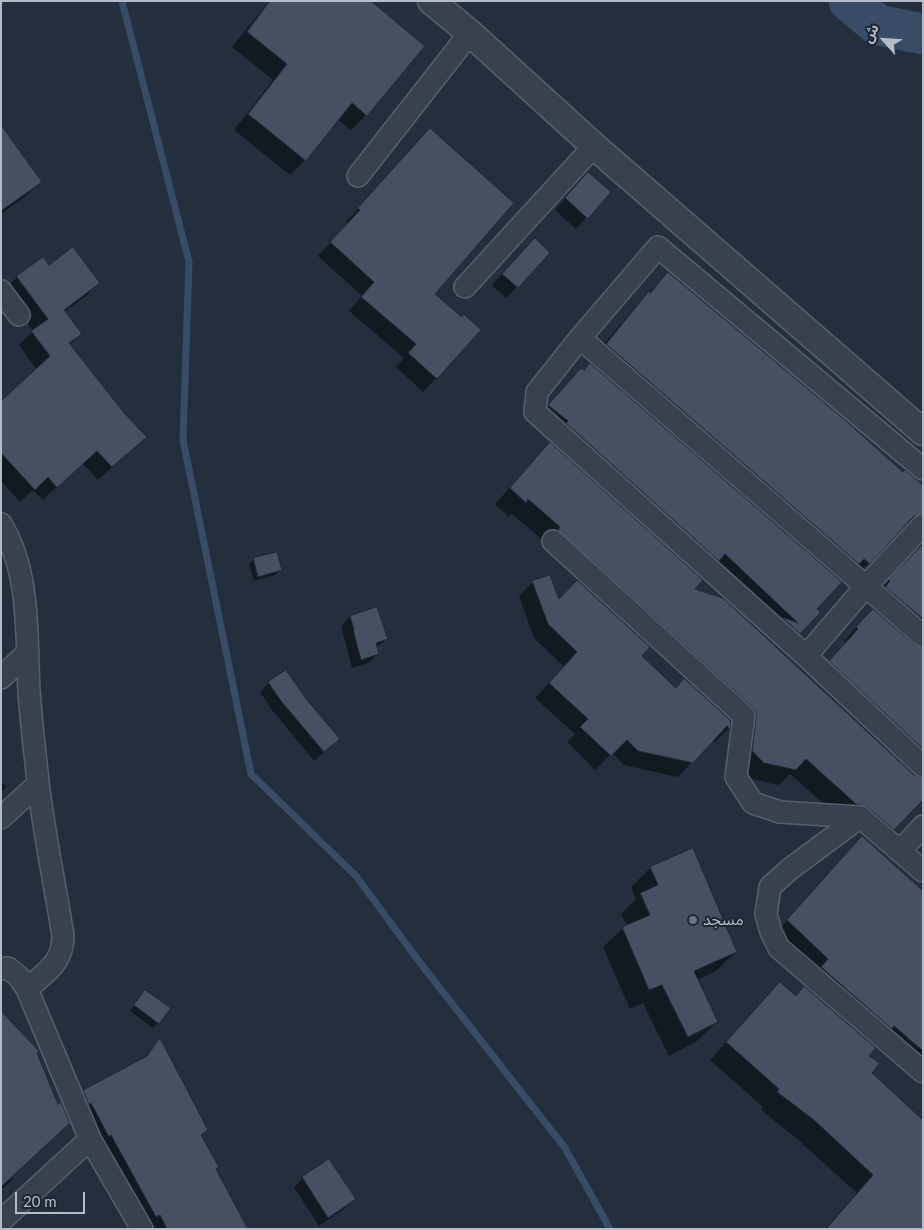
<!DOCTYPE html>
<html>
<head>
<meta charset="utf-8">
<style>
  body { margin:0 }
  #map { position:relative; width:924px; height:1230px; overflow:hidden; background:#242f3e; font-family:Lato,"Noto Sans Arabic",sans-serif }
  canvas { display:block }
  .frame { position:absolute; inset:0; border:2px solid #b4bcc9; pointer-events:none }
  .north { position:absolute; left:859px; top:15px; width:50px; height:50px; -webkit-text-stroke:4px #1d2633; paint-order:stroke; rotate:296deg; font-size:14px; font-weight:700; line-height:20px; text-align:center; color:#b4bcc9 }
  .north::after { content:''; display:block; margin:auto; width:18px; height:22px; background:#b4bcc9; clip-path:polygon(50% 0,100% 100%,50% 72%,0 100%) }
  .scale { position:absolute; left:15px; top:1192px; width:70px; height:22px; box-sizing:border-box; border:2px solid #b4bcc9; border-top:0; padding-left:6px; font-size:15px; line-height:18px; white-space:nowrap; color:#b4bcc9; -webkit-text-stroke:4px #1d2633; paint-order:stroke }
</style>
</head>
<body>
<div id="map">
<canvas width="924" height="1230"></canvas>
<div class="frame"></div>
<div class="north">ش</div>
<div class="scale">20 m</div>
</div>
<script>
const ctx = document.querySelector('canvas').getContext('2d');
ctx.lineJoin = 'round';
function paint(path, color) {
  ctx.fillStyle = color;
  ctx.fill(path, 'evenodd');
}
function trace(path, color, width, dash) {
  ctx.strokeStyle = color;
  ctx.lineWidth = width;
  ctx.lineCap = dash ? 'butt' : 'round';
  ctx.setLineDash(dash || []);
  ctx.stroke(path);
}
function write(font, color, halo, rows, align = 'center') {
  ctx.font = font + ' Lato,"Noto Sans Arabic",sans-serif';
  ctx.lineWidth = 4;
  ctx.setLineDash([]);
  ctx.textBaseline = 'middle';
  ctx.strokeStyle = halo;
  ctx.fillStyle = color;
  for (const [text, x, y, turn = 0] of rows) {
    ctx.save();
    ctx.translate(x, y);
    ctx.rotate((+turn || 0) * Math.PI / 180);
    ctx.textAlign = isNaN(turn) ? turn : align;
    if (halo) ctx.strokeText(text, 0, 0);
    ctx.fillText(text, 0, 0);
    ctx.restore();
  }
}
paint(new Path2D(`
  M 271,1 L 366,115 L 351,130 L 337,119 L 305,160 L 290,175 L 234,130 L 273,80 L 232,47 L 261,11 Z
  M 1,141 L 40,181 L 26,196 L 1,214 Z
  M 417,143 L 434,295 L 436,378 L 423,392 L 396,367 L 404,358 L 349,311 L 362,296 L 318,256 L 348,224 L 346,222 Z
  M 588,173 L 609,192 L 576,229 L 555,210 Z
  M 524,250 L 549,253 L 506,298 L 492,285 Z
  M 42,258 L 49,267 L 98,283 L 85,297 L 64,312 L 80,334 L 69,345 L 125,415 L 145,437 L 98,480 L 82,463 L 43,500 L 33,490 L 20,502 L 1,481 L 1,403 L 37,370 L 19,345 L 33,331 L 3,291 L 17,277 Z
  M 668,273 L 903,473 L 923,487 L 923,761 L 817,675 L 846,643 L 844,641 L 860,623 L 923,650 L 922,645 L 876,594 L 919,548 L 923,541 L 922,534 L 913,526 L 905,526 L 856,576 L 593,357 L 636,306 Z
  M 583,371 L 815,609 L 799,633 L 786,646 L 536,418 L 568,383 Z
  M 550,444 L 693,590 L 923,798 L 877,844 L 852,823 L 841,819 L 790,774 L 779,785 L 748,778 L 737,767 L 737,722 L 543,546 L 546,543 L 512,514 L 509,517 L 495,504 Z
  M 254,559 L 280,570 L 275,575 L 254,581 L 249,564 Z
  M 533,582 L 641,656 L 675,689 L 729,721 L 729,728 L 715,742 L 713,740 L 678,777 L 624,765 L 612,753 L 595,770 L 567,742 L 575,734 L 535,698 L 564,667 L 534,638 L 519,596 Z
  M 376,608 L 387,639 L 376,648 L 378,654 L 368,663 L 352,668 L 341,626 L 350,617 Z
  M 269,683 L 306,701 L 338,739 L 314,761 L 272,710 L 260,692 Z
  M 1,781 L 7,787 L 1,792 Z
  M 850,850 L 923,893 L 923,1074 L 775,934 Z
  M 650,868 L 736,952 L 716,971 L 697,980 L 717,1022 L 697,1041 L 669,1056 L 643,1003 L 630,1009 L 603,947 L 623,928 L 627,926 L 621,914 L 636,899 L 631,887 Z
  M 145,991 L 158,1023 L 153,1028 L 130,1011 Z
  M 763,1001 L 867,1056 L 870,1073 L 923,1229 L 825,1229 L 857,1193 L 796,1138 L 761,1110 L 763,1107 L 710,1060 Z
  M 1,1013 L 36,1053 L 12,1176 L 14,1178 L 1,1190 Z
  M 160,1040 L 207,1130 L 200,1137 L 215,1169 L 247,1229 L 139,1229 L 68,1107 L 84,1091 L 141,1061 Z
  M 329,1161 L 354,1199 L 345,1208 L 319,1226 L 294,1187 L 303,1178 Z`), '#0007');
trace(new Path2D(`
  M 122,1 L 189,262 L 183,440 L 251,774 L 356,876 L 421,964 L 565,1148 L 610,1229`), '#394c67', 7);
trace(new Path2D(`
  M 849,1 L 878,25 L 923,34`), '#394c67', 41);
const building = new Path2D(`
  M 270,1 L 371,1 L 425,46 L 367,116 L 352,103 L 306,161 L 248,114 L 287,64 L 247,32 Z
  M 1,125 L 42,182 L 1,211 Z
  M 430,128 L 514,203 L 435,294 L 462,317 L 464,314 L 481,330 L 437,379 L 408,353 L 416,344 L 361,297 L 374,282 L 330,242 L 360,210 L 358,208 Z
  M 588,172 L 611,192 L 588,219 L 565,198 Z
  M 535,238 L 550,253 L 518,288 L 502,274 Z
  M 73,247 L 100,283 L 64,310 L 82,334 L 69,343 L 125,414 L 147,437 L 112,467 L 97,451 L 57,488 L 48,477 L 35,490 L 1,453 L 1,401 L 50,356 L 31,331 L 48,319 L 16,276 L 43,257 L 49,265 Z
  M 668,272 L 845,420 L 903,472 L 905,470 L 923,485 L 923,513 L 914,516 L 870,564 L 864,559 L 859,564 L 606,344 L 649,291 L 650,293 Z
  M 590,363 L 842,582 L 817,609 L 821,612 L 800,634 L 782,617 L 798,623 L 725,554 L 719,561 L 566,423 L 568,421 L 548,405 L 581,368 L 584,370 Z
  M 550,442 L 703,580 L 695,589 L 723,598 L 914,775 L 923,778 L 923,800 L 894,830 L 868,808 L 856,804 L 806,759 L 796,770 L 764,763 L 752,751 L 756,718 L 756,712 L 752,707 L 558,530 L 560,527 L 528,499 L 526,503 L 510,488 Z
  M 923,544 L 923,619 L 885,587 L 890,581 L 888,580 Z
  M 277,552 L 282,570 L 258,577 L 253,558 Z
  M 550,575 L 559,599 L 577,580 L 650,647 L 642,656 L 676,688 L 684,678 L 731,721 L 730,729 L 727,726 L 693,763 L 638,751 L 627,740 L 611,756 L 580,727 L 588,719 L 549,683 L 577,652 L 548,624 L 532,581 Z
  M 377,607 L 388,639 L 376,643 L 379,654 L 361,660 L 353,630 L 354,630 L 350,616 Z
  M 873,609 L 915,645 L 923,648 L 923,749 L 829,661 L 858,629 L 856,627 Z
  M 286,670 L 307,700 L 340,739 L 324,752 L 281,701 L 268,682 Z
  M 862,836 L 923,891 L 923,1051 L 894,1026 L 892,1029 L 821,967 L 828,959 L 787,920 Z
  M 693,848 L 737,952 L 694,971 L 718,1022 L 688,1037 L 662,985 L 649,990 L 622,927 L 650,915 L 640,893 L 658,885 L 650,867 Z
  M 780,982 L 796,996 L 804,986 L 876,1048 L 869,1056 L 880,1063 L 872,1073 L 923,1120 L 923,1229 L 826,1229 L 873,1175 L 814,1120 L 777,1092 L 779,1089 L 726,1042 Z
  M 145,990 L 171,1008 L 159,1024 L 134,1005 Z
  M 1,1011 L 39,1051 L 37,1053 L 58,1104 L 61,1102 L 70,1123 L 1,1187 Z
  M 160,1038 L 208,1130 L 201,1135 L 219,1167 L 216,1169 L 248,1229 L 167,1229 L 160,1215 L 156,1217 L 111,1135 L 109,1137 L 91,1103 L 89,1105 L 83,1090 L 147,1056 Z
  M 329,1159 L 356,1199 L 328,1218 L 302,1177 Z`);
paint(building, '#455162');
trace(building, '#1f2835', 1);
const minor = new Path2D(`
  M 358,176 L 470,33
  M 465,287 L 594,146
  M 1,291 L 19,315
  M 580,338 L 923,636
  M 923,469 L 658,247 L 580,338 L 537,392 L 535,412 L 806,656 L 923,766
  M 1,524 C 31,573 26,635 29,691 C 31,721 35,752 38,782 C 44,833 55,885 63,936 C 63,963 46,972 27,989 L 19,977 L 8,968 L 1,969
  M 553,541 L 744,716 L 736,777 L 753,803 L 780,812 L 860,817 L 923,871
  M 806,656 L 866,586 L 923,525
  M 1,678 L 28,652
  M 860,817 L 790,869 L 770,887 L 766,914 L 771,932 L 779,948 L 923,1072
  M 1,818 L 38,784
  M 900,851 L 923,826
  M 27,989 L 90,1139 L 142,1229
  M 1,1221 L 90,1139`);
const tertiary = new Path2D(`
  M 431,1 L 470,33 L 594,146 L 923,432`);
trace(minor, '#565f6c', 24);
trace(tertiary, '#565f6c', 29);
trace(minor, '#38414e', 21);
trace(tertiary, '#38414e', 26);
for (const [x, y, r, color] of [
  [693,920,5,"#6b7280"]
]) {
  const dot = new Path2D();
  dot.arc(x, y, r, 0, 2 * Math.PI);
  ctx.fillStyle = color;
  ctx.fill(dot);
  trace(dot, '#1d2633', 2);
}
write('16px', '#b4bcc9', '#1d2633', [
  ["مسجد",703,920]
], 'left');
</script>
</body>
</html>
